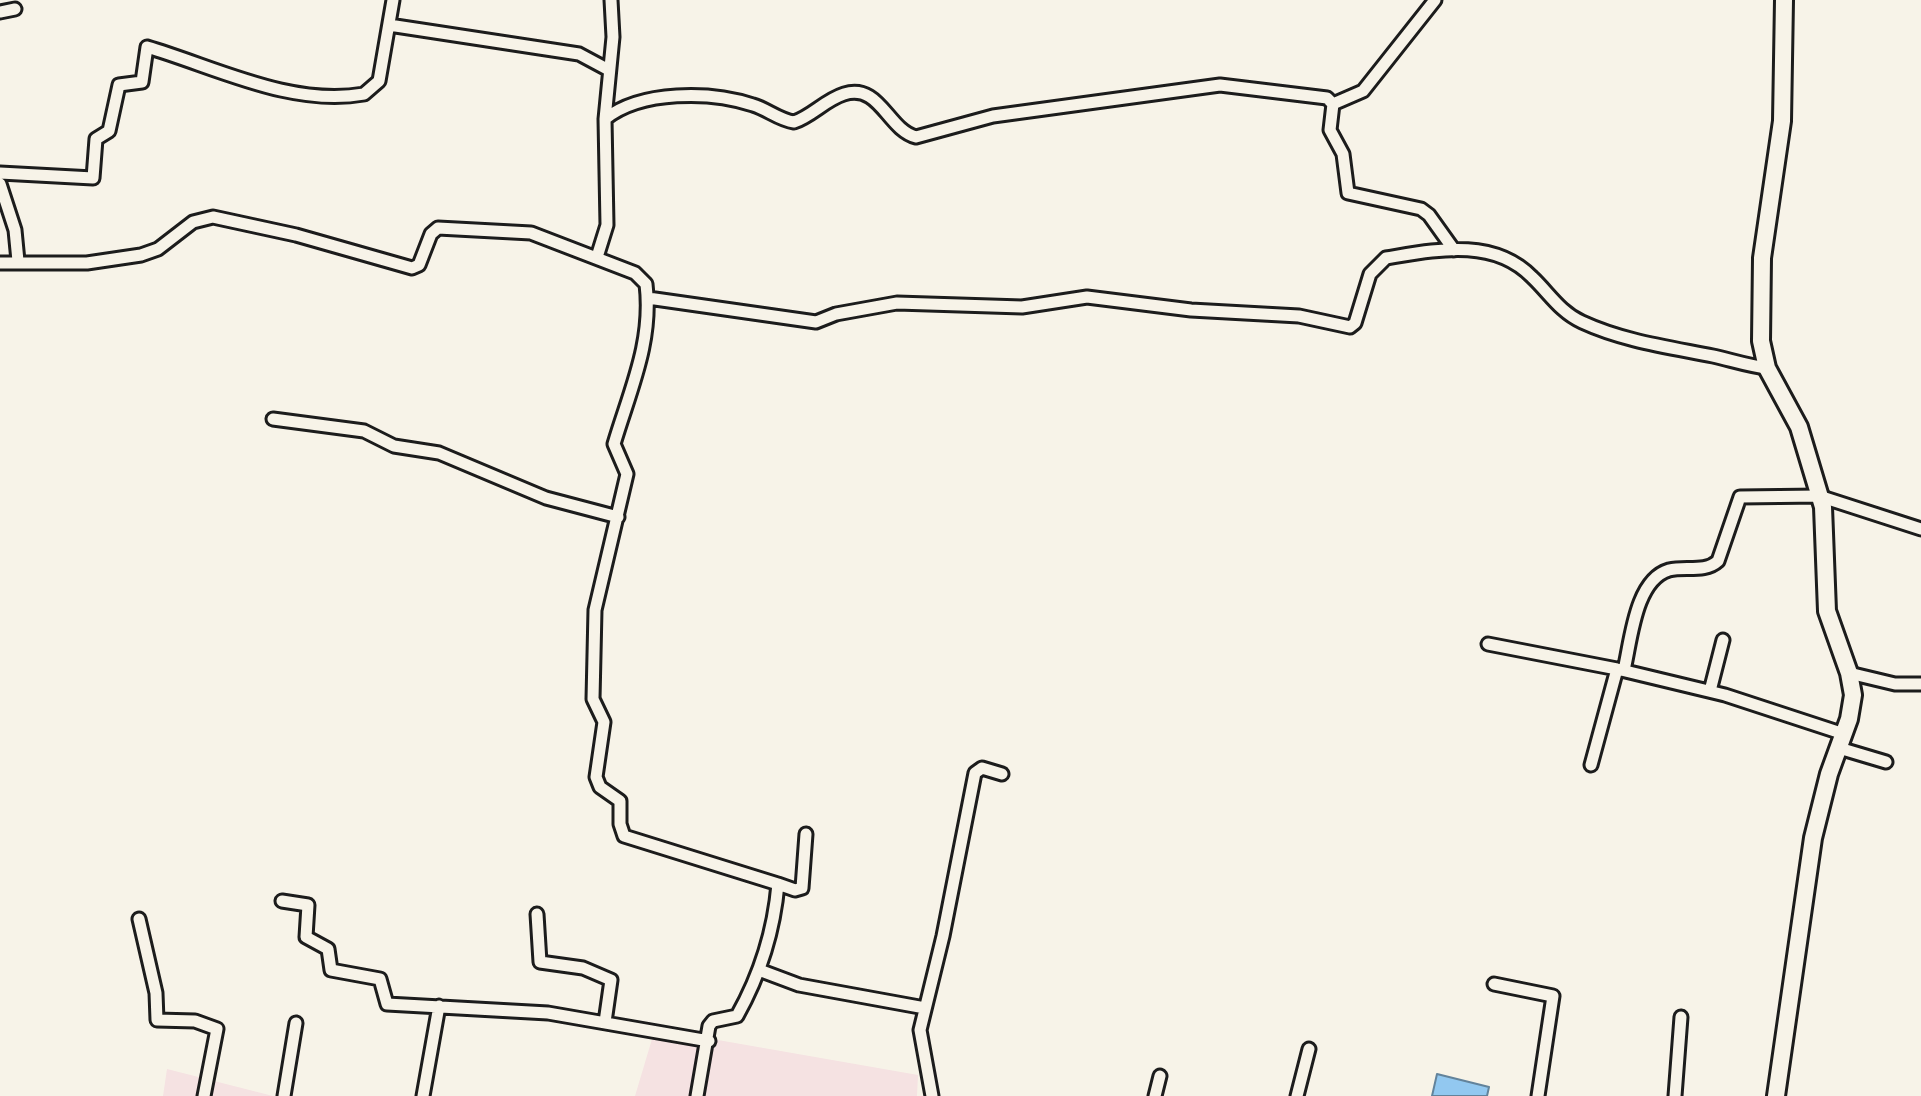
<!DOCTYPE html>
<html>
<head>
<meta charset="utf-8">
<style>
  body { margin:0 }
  canvas { display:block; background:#f7f3e8 }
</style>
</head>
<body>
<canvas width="1921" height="1096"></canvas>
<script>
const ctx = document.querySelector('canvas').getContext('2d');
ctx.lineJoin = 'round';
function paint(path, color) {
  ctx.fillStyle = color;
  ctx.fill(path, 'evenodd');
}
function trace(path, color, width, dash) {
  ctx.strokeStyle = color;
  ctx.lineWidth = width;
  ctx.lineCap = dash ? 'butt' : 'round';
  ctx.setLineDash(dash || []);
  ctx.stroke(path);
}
paint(new Path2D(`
  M 655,1029 L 918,1075 L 917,1096 L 635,1096 Z
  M 167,1069 L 273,1096 L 163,1096 Z`), '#f5e2e2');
const water = new Path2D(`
  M 1437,1074 L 1489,1087 L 1487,1096 L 1432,1096 Z`);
paint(water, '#92c8f0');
trace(water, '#63839b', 2);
const minor = new Path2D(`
  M 0,12 L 15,9
  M 389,25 L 579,54 L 607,69
  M 1333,104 L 1330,130 L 1343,154 L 1348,193 L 1421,209 L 1429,215 L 1454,250
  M 1333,104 L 1363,91 L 1435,0
  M 605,119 C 641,90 711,91 753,105 C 767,109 779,120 794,122 C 812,116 825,100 844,94 C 880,83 887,129 916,137 L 993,116 L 1220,85 L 1327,98 L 1333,104
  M 0,173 L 93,178 L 96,139 L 109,131 L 119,85 L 142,82 L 147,47 C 215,67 291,107 364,94 L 379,81 L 393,0
  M 0,184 L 15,230 L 18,261
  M 597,257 L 607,225 L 605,119 L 613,37 L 611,0
  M 0,263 L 87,263 L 141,255 L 158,249 L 193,222 L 213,217 L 296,235 L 412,268 L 419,265 L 431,234 L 438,228 L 531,233 L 635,273 L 646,284 C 653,342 630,390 614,444 L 627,474 L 595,610 L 593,699 L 604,722 L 596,777 L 600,787 L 620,801 L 620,824 L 624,836 L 778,884 C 774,931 760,975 737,1016 L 713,1021 L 709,1026 L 697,1096
  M 648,298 L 816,322 L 836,314 L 897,303 L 1022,307 L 1087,297 L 1191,310 L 1299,316 L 1350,327 L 1355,323 L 1370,274 L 1386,258 C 1435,250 1493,237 1532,277 C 1549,293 1560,312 1582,322 C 1623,341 1668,347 1713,356 C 1731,360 1749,366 1767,368
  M 273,419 L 364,431 L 394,446 L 439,453 L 546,498 L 618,517
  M 1488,644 L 1617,669 L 1725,695 L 1844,734
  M 1624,670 C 1631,641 1635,580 1669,570 C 1685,566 1705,573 1718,561 L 1740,497 L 1819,496 L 1921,529
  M 1849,673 L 1895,684 L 1921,684
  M 1710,691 L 1723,640
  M 1839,748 L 1886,762
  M 1591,765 L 1617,669
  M 778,884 L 795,890 L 802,888 L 806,834
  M 282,901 L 308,905 L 306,937 L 328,949 L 331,970 L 380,979 L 387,1004 L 548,1013 L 709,1041
  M 537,914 L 540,962 L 583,968 L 611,980 L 605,1022
  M 139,919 L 156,993 L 157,1020 L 195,1021 L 217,1029 L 204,1096
  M 759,970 L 799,985 L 925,1008
  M 1494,984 L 1553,996 L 1538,1096
  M 284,1096 L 296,1023
  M 423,1096 L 439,1006
  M 932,1096 L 920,1030 L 943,936 L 975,773 L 982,768 L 1002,774
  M 1155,1096 L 1160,1076
  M 1297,1096 L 1309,1049
  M 1675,1096 L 1681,1017`);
const highway = new Path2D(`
  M 1776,1096 L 1813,838 L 1829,774 L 1849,719 L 1853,695 L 1849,673 L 1827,611 L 1823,507 L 1799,427 L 1767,368 L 1761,341 L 1762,258 L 1782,121 L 1784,0`);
trace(minor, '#1c1c1c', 17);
trace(highway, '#1c1c1c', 22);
trace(minor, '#f7f3e8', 11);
trace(highway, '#f7f3e8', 16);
</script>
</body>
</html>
